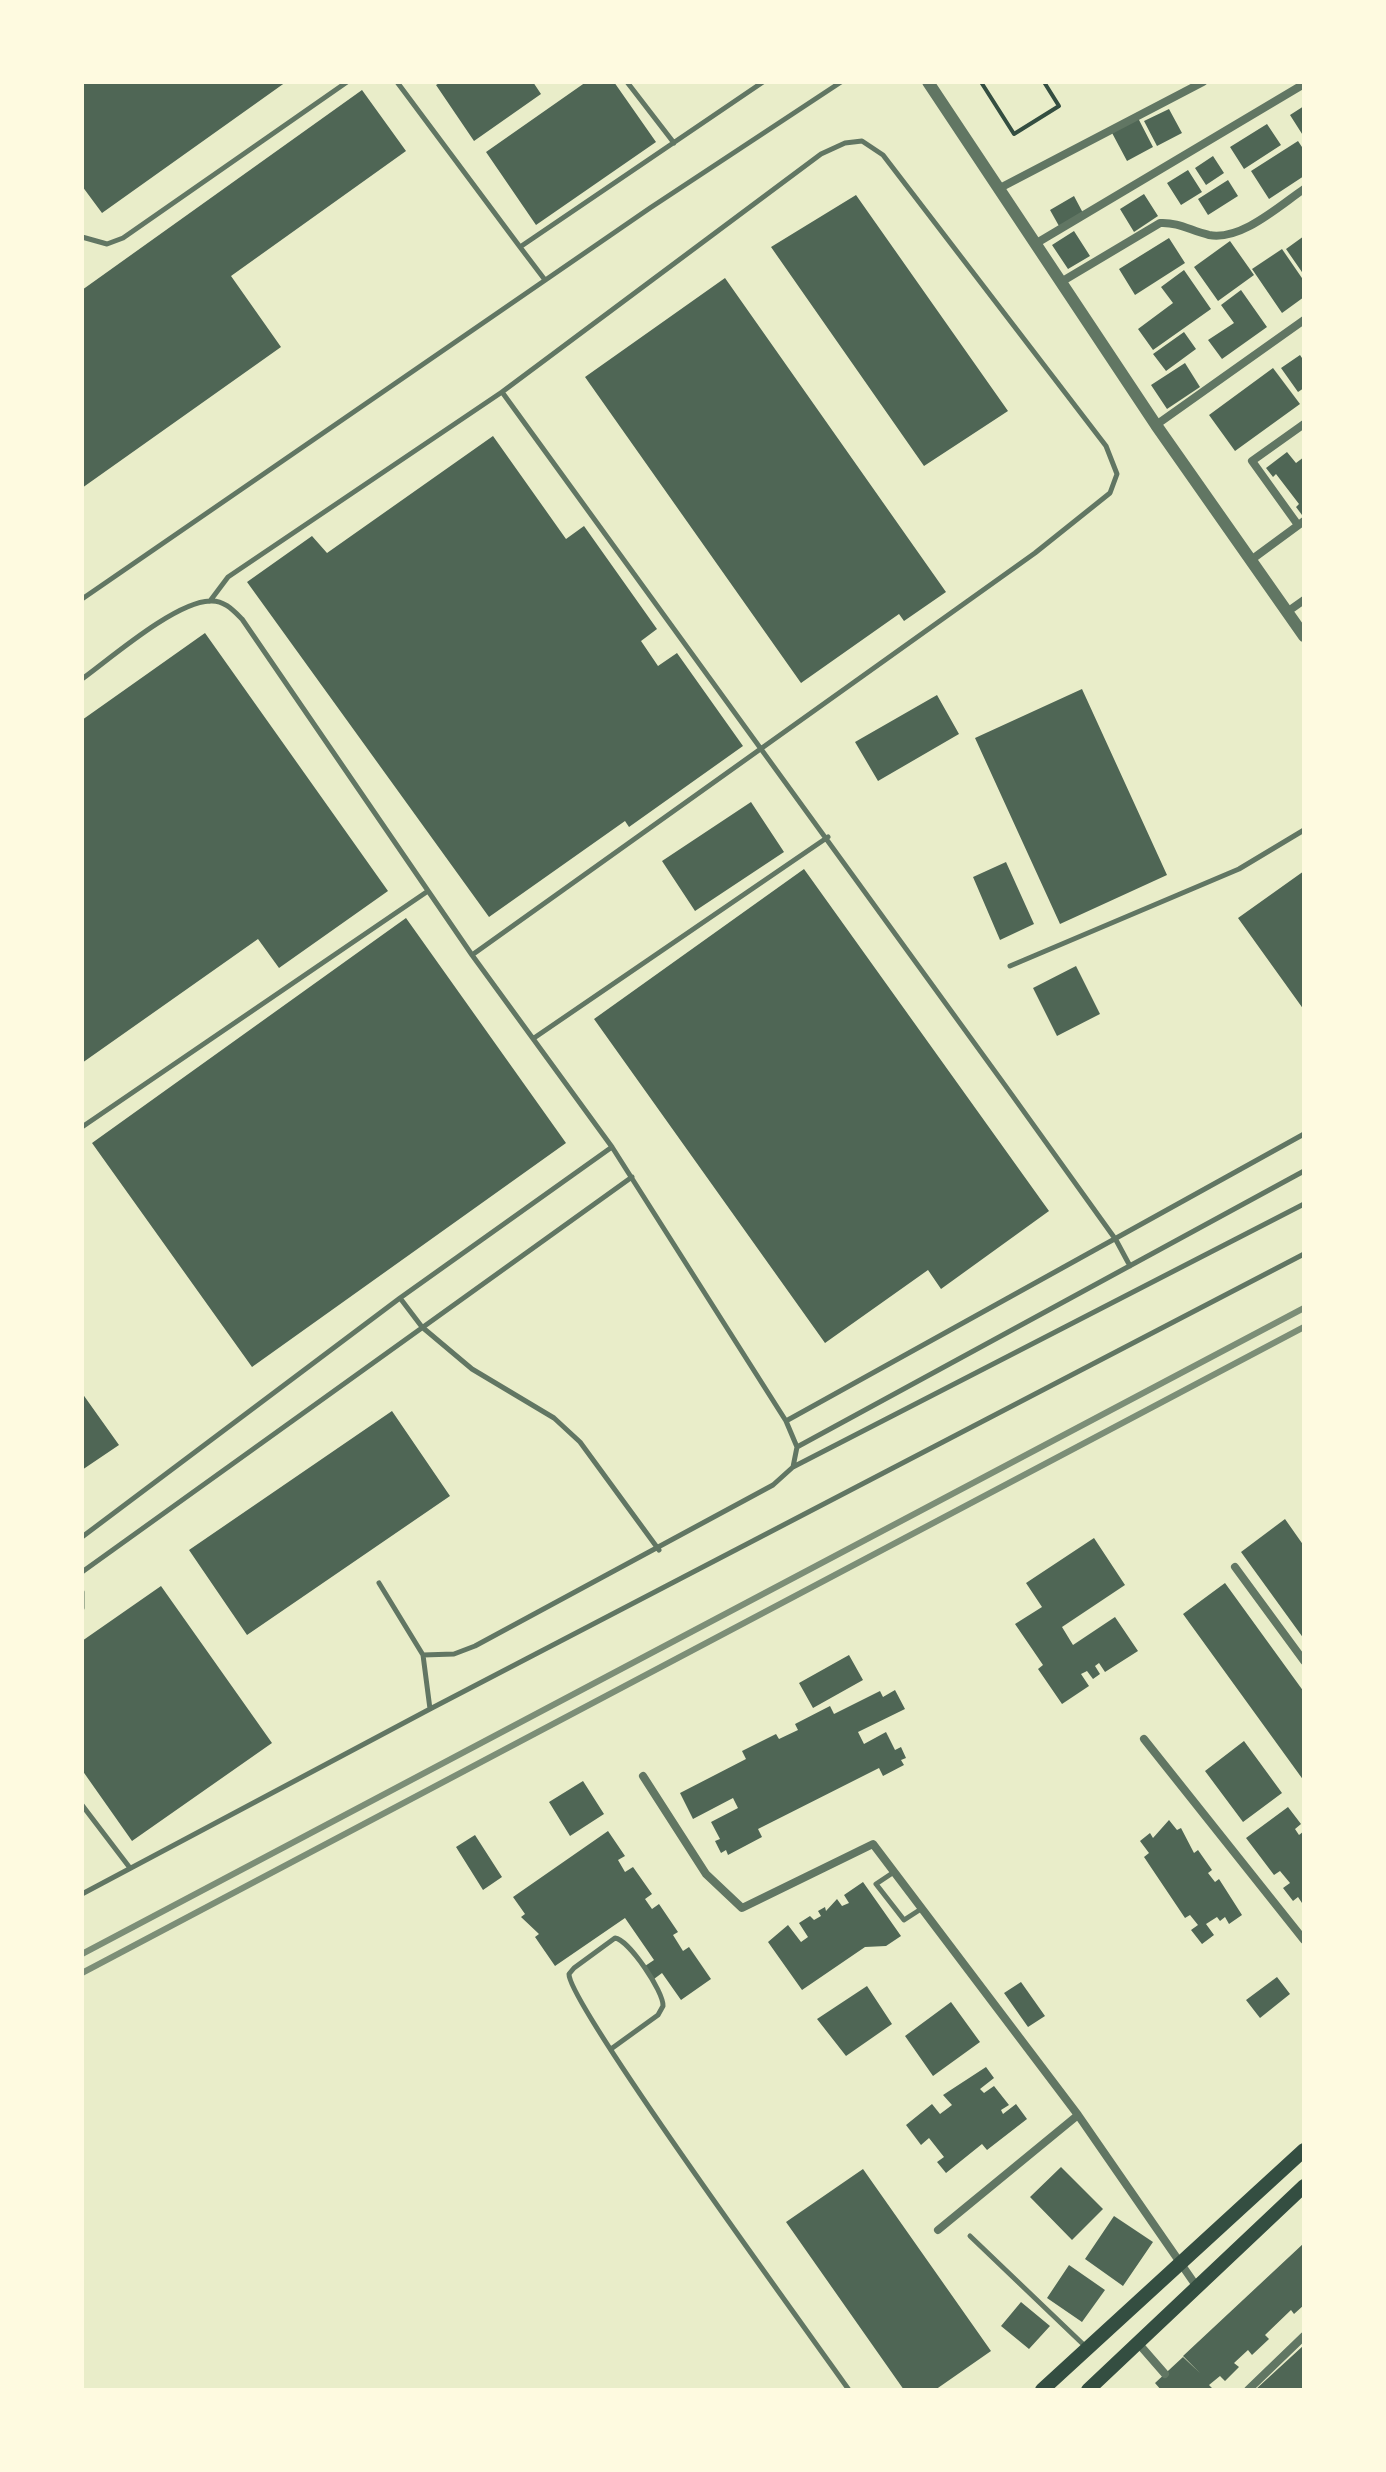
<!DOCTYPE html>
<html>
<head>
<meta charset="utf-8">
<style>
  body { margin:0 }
  #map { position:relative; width:1386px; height:2472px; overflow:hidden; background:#e9edc9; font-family:Rubik,sans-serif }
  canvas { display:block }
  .frame { position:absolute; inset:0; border:84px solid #fefae0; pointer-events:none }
</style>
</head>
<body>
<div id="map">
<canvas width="1386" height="2472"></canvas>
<div class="frame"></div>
</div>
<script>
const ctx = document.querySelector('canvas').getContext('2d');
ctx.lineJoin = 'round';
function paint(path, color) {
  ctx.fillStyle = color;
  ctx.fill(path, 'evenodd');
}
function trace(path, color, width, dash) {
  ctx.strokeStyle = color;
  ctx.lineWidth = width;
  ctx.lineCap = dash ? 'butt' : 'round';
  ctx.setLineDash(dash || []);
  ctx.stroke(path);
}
paint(new Path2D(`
  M 82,82 L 286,82 L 102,213 L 82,186 Z
  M 441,82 L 533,82 L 541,94 L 474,141 L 436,85 Z
  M 586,82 L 614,82 L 656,142 L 536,225 L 486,152 Z
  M 362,90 L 406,151 L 231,276 L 281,347 L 82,488 L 82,290 Z
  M 1304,106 L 1304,137 L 1290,115 Z
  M 1169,109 L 1182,133 L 1157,146 L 1144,121 Z
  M 1138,118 L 1153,147 L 1127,161 L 1111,131 Z
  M 1267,124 L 1281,145 L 1244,169 L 1230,147 Z
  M 1298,141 L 1304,150 L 1304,176 L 1269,199 L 1251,171 Z
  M 1213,156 L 1224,173 L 1206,185 L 1195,168 Z
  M 1188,170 L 1202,192 L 1181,205 L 1167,183 Z
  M 1228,180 L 1238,196 L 1208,215 L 1198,199 Z
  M 1144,194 L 1158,216 L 1134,232 L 1120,209 Z
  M 856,195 L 1008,411 L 924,466 L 771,247 Z
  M 1074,196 L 1083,213 L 1059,226 L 1050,210 Z
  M 1074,231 L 1090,256 L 1068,269 L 1052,245 Z
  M 1304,236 L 1304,275 L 1286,249 Z
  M 1169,238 L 1185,263 L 1135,295 L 1119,269 Z
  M 1230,241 L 1254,275 L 1218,301 L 1194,267 Z
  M 1282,249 L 1304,281 L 1304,297 L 1282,313 L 1252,269 Z
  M 1184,270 L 1211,309 L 1153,350 L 1138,329 L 1173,303 L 1161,287 Z
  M 725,278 L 946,592 L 904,621 L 899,614 L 801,683 L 585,377 Z
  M 1241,290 L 1267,327 L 1222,359 L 1208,340 L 1234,323 L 1221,305 Z
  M 1184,332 L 1196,349 L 1166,371 L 1153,354 Z
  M 1300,355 L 1304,361 L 1304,388 L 1298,392 L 1281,368 Z
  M 1185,363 L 1200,387 L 1167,409 L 1151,385 Z
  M 1273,368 L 1300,404 L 1235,451 L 1209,415 Z
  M 493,436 L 566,539 L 584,526 L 657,629 L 641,641 L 658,666 L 677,653 L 743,746 L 629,827 L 625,821 L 489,917 L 247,582 L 312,536 L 327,553 Z
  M 1287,452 L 1296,463 L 1304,457 L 1302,515 L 1296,507 L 1299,504 L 1276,474 L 1273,477 L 1266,468 Z
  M 205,633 L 388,891 L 279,968 L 258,939 L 82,1063 L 82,720 Z
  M 1082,689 L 1167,875 L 1060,924 L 975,738 Z
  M 937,695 L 959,734 L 878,781 L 855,742 Z
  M 751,802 L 784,852 L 695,911 L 662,861 Z
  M 1006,862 L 1034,924 L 1000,940 L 973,877 Z
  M 804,869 L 1049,1211 L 941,1289 L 928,1270 L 825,1343 L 594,1019 Z
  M 1304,871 L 1304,1010 L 1238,918 Z
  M 406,918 L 566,1143 L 252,1367 L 92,1143 Z
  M 1076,966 L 1100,1014 L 1057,1036 L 1033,988 Z
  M 82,1393 L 119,1445 L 82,1470 Z
  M 392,1411 L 450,1496 L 247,1635 L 189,1550 Z
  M 1285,1519 L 1304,1546 L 1304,1639 L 1241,1552 Z
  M 1094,1538 L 1125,1585 L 1062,1627 L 1073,1645 L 1115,1617 L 1138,1651 L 1105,1672 L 1099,1663 L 1095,1666 L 1100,1674 L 1093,1679 L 1087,1671 L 1081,1674 L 1089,1686 L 1062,1704 L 1038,1669 L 1043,1665 L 1015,1624 L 1042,1607 L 1026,1583 Z
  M 1225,1583 L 1304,1692 L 1304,1781 L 1183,1614 Z
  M 161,1586 L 272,1743 L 132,1841 L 82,1770 L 82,1641 Z
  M 849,1655 L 863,1680 L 813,1708 L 799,1683 Z
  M 895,1690 L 905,1709 L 858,1732 L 864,1744 L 886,1732 L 895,1750 L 901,1747 L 906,1758 L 901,1760 L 904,1765 L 883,1776 L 879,1768 L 758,1829 L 762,1837 L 728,1855 L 726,1850 L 721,1853 L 715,1841 L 720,1839 L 711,1822 L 738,1808 L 733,1798 L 693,1819 L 680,1793 L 746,1759 L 742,1751 L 776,1734 L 779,1739 L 798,1730 L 795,1724 L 830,1706 L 834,1714 L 880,1691 L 883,1697 Z
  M 1244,1741 L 1282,1793 L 1243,1822 L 1205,1771 Z
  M 583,1781 L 604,1814 L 570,1836 L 549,1802 Z
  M 1288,1807 L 1301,1824 L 1295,1829 L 1299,1835 L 1304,1831 L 1304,1906 L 1298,1897 L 1293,1901 L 1283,1888 L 1290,1883 L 1280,1871 L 1274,1875 L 1246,1838 Z
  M 1169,1820 L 1177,1830 L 1181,1828 L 1194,1853 L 1198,1850 L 1212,1870 L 1208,1873 L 1215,1882 L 1219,1879 L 1242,1915 L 1229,1924 L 1225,1917 L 1220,1921 L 1217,1917 L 1206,1924 L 1214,1935 L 1202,1944 L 1191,1930 L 1198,1925 L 1190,1915 L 1185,1918 L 1144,1857 L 1149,1853 L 1140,1841 L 1150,1833 L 1153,1838 Z
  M 608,1831 L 625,1856 L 618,1860 L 625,1872 L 633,1867 L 652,1894 L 645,1899 L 652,1909 L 659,1904 L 678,1932 L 673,1935 L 683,1951 L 689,1947 L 711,1979 L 681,2000 L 662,1973 L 654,1979 L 645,1966 L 654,1960 L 625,1918 L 555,1966 L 535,1937 L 539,1934 L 521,1917 L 525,1914 L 513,1897 Z
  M 475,1835 L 502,1877 L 483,1890 L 456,1847 Z
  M 863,1882 L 901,1936 L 886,1946 L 865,1947 L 802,1990 L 768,1942 L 788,1925 L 801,1942 L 808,1937 L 799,1923 L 810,1916 L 814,1920 L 821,1916 L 818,1911 L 825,1907 L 826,1911 L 837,1899 L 842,1906 L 849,1903 L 844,1895 Z
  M 1277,1977 L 1290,1994 L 1260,2018 L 1246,2000 Z
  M 1021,1982 L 1045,2016 L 1028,2027 L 1004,1993 Z
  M 867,1986 L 892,2024 L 846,2056 L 817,2019 Z
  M 951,2002 L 980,2042 L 933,2076 L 905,2036 Z
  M 986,2067 L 994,2078 L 980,2089 L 984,2093 L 994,2086 L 1009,2105 L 1001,2110 L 1003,2114 L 1016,2104 L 1027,2119 L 987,2150 L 982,2144 L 946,2173 L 937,2162 L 944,2157 L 929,2138 L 921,2145 L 906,2125 L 932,2104 L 940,2114 L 952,2105 L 943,2095 Z
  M 1061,2167 L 1103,2209 L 1072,2240 L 1030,2197 Z
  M 863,2169 L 991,2351 L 935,2390 L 904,2390 L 786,2222 Z
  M 1114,2216 L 1153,2242 L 1123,2286 L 1085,2259 Z
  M 1304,2243 L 1304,2305 L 1294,2314 L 1291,2310 L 1265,2335 L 1269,2339 L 1252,2355 L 1248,2350 L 1234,2363 L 1239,2367 L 1225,2381 L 1220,2376 L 1209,2385 L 1214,2390 L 1161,2390 L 1155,2383 L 1183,2357 L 1200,2373 L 1183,2356 Z
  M 1069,2265 L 1105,2290 L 1082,2322 L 1047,2298 Z
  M 1021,2302 L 1050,2326 L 1029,2349 L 1001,2326 Z
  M 1304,2345 L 1304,2390 L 1255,2390 Z`), '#4f6655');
trace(new Path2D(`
  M 981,82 L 1014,134 L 1059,106 L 1044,82`), '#344e41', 4);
trace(new Path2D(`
  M 397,82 L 520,247
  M 627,82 L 674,143
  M 82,237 L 107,244 L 123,238 L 347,82
  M 545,280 L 520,247 L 763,82
  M 82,599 L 650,208 L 841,82
  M 210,601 L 228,577 L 502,392
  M 82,679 C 111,658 175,602 210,601 C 224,600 233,610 242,619 L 472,955 L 612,1147 L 786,1421 L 797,1447 L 793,1467 L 773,1485 L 475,1646 L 454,1654 L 423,1655 L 430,1709 L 82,1894
  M 472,955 L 1035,553 L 1110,493 L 1117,474 L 1106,446 L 883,155 L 862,141 L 845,143 L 821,154 L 502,392 C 707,674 913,956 1116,1240 L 1130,1266
  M 1010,966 L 1239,869 L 1304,830
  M 534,1038 L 828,837
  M 82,1127 L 428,891
  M 400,1298 L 422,1327 L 472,1369 L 554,1418 L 580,1442 L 659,1550
  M 786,1421 L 1304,1134
  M 797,1447 L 1304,1171
  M 793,1467 L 1304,1204
  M 82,1537 L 400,1298 L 612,1147
  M 82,1572 L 632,1177
  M 379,1583 L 423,1655
  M 82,1592 L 82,1608
  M 430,1709 L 1304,1254
  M 82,1805 L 130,1868
  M 894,1872 L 876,1884 L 904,1920 L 921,1909
  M 611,2049 L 658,2015 L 663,2006 C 664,1992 629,1940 615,1938 L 574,1968 L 569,1974 C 568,2004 814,2340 849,2390
  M 970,2236 L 1086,2347`), '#617663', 5);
trace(new Path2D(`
  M 998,189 L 1203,82
  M 1035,244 L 1304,84
  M 1061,282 L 1160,223 C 1179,222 1191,231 1209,235 C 1241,241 1279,206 1304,189
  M 1156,425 L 1304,320
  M 1298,525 L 1252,461 L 1304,424
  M 1251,560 L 1304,521
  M 1287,612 L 1304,600
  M 1235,1567 L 1304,1661
  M 1144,1739 L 1304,1940
  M 643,1776 L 706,1874 L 742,1908 L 873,1844 L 1078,2115 L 1197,2287
  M 938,2230 L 1078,2115
  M 1138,2343 L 1165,2374
  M 1248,2390 L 1304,2336`), '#617663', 8);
trace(new Path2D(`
  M 928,82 L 1156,425 L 1304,636`), '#617663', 12);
trace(new Path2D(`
  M 1042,2390 L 1304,2150
  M 1088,2390 L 1304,2186`), '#344e41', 14);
trace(new Path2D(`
  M 82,1954 L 1304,1308
  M 82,1973 L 1304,1327`), '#7c8e77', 6);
</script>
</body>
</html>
